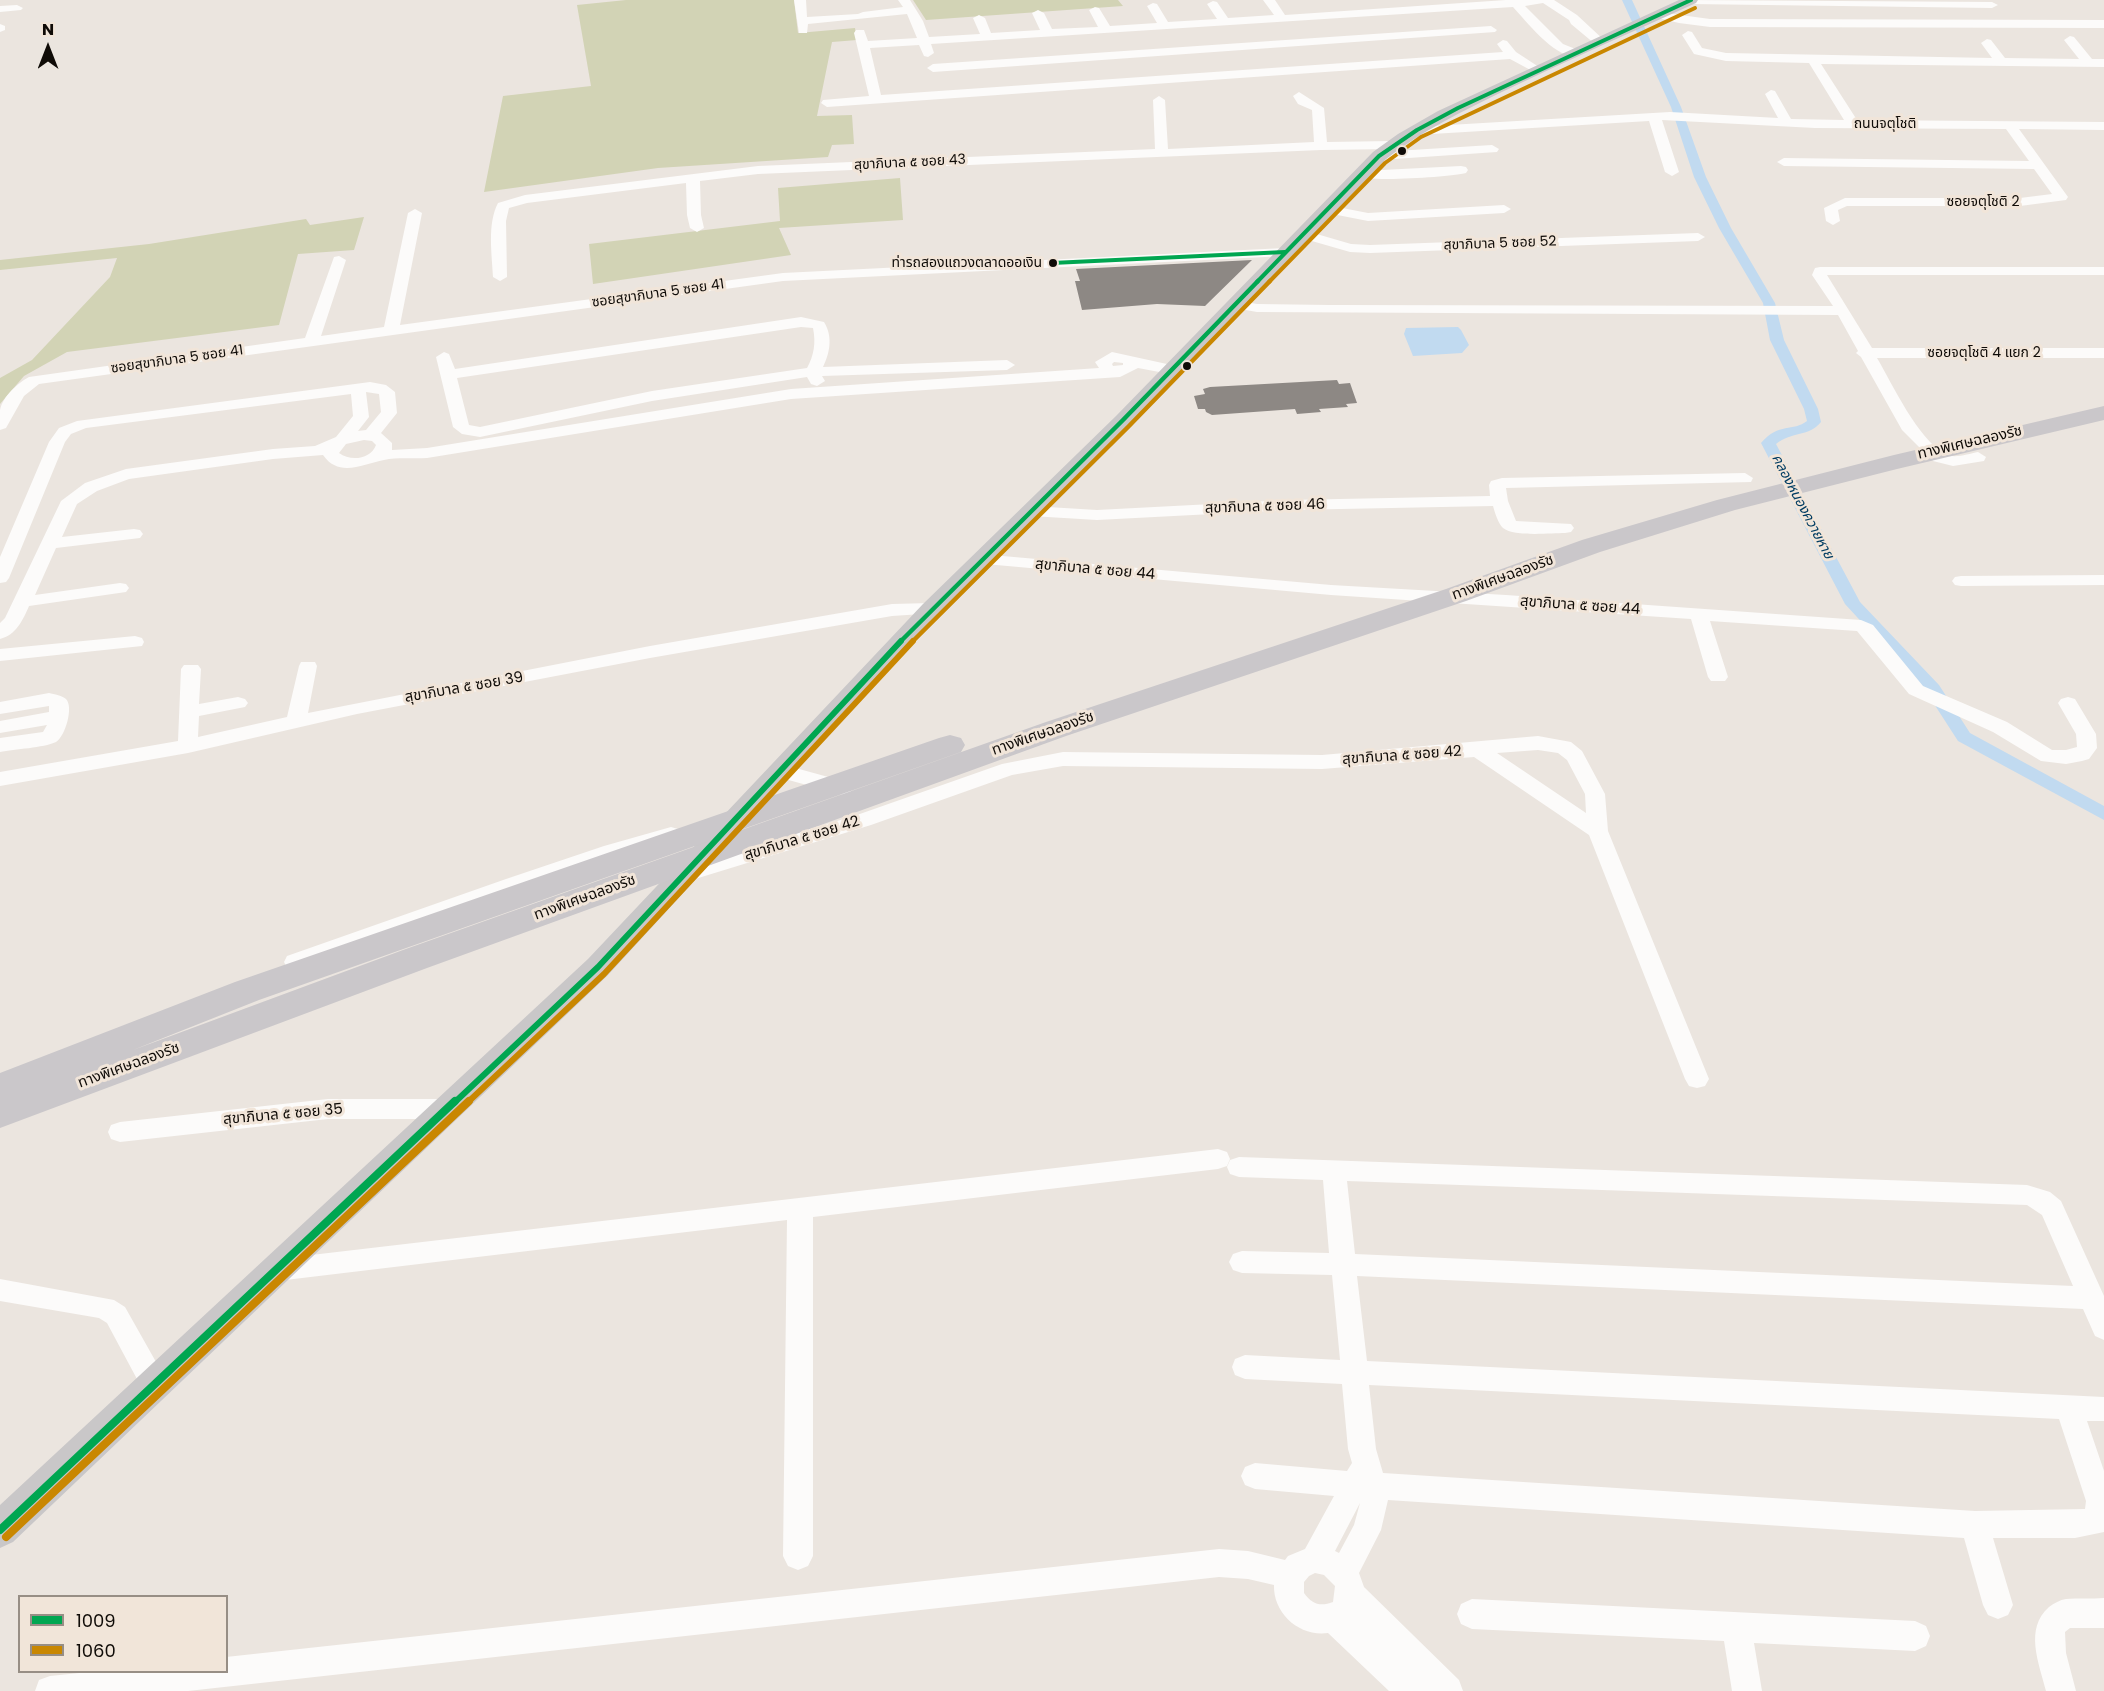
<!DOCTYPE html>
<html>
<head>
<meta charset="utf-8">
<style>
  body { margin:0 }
  #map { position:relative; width:2104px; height:1691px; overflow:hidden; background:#ebe5df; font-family:Poppins,sans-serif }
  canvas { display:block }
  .legend { position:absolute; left:18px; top:1595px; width:210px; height:78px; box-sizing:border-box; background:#f1e5d9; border:2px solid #978e85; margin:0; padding:8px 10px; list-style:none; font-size:18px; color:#0f0b07 }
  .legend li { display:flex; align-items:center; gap:12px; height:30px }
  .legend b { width:30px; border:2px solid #978e85 }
  .north { position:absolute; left:18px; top:18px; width:60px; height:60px; -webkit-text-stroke:4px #f1e5d9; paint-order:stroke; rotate:0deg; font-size:16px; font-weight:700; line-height:24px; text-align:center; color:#0f0b07 }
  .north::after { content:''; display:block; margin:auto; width:21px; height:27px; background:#0f0b07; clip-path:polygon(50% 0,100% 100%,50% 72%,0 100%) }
</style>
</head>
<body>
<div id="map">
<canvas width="2104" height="1691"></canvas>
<ul class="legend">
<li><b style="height:8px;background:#00a651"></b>1009</li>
<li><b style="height:8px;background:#c98701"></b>1060</li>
</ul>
<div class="north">N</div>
</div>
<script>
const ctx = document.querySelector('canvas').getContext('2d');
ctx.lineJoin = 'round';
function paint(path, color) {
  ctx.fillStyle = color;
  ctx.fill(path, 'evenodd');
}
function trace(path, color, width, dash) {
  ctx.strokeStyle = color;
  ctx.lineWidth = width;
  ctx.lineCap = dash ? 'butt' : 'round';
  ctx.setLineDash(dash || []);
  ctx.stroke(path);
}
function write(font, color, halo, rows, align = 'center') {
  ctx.font = font + ' Poppins,"Noto Sans Thai",sans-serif';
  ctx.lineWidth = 6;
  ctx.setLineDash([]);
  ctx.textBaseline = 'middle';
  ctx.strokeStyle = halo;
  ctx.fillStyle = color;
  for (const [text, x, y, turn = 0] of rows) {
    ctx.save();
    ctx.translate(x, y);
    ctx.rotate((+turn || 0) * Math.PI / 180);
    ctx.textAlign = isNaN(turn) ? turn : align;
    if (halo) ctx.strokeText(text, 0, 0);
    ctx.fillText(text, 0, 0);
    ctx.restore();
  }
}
paint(new Path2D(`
  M 626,0 L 794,0 L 798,33 L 855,28 L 857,40 L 832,42 L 817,116 L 852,115 L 854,144 L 832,145 L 828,157 L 658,168 L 484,192 L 503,96 L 591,86 L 577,5 Z
  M 913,0 L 1118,0 L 1123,6 L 926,20 Z
  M 900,178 L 903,220 L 779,228 L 791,255 L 593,284 L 589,244 L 780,221 L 778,188 Z
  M 364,217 L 354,250 L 298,254 L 279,325 L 67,352 L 24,376 L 0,404 L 0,378 L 32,360 L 110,277 L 117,258 L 0,270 L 0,260 L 149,244 L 306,219 L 310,225 Z`), '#d2d3b5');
paint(new Path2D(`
  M 1458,327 L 1461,330 L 1469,345 L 1462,353 L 1413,356 L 1404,334 L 1406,328 Z`), '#c1daf0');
paint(new Path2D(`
  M 1622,0 L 1632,0 L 1681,107 L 1706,177 L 1731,228 L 1775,303 L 1784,340 L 1818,409 L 1821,422 C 1809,437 1792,431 1776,444 L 1860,602 L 1939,685 L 1970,733 L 2104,806 L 2104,820 L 1958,741 L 1927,693 L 1845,604 L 1761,443 C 1779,422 1793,432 1807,421 L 1804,409 L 1770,340 L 1763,303 L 1719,228 L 1694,177 L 1671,107 Z`), '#c1daf0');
paint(new Path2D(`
  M 1252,260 L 1205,306 L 1157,304 L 1082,310 L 1075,281 L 1080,281 L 1076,269 Z
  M 1337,380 L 1339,384 L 1350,383 L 1357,403 L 1346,404 L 1348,407 L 1319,409 L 1321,412 L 1297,414 L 1295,409 L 1212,415 L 1206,412 L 1205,409 L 1198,409 L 1194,396 L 1205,394 L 1203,389 L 1210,387 Z`), '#8d8884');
paint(new Path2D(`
  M 794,0 L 806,0 L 807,17 L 858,14 L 863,12 L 903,7 L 898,0 L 910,0 L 923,21 L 929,37 L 980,34 L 973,18 L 979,15 L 985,18 L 991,33 L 1040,30 L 1032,13 L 1038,10 L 1044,13 L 1052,29 L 1098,27 L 1089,10 L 1095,7 L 1099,8 L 1110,26 L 1157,23 L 1147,6 L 1153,3 L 1157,4 L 1168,22 L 1217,19 L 1207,4 L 1213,1 L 1217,2 L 1228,18 L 1274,15 L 1263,0 L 1275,0 L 1285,15 L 1506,0 L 1554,0 L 1577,15 L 1605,41 L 1599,45 L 1595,44 L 1571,24 L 1569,20 L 1543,3 L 1525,6 L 1563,44 L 1578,50 L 1578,56 C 1556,60 1527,22 1513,7 L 931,44 L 934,53 L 928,57 L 924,56 L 919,45 L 870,48 L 881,95 L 1503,52 L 1497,44 L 1503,40 L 1507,41 L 1516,52 L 1542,69 L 1536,73 L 1510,59 L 827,107 L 821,103 L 823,100 L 869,96 L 854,33 L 856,30 L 864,30 L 868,41 L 917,38 L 907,14 L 808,24 L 807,33 L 799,33 Z
  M 1685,0 L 1992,2 L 1998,5 L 1992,8 L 1690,4 L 1686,3 Z
  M 17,5 L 23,8 L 21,10 L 0,12 L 0,6 Z
  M 1658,12 L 1710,19 L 2104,20 L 2104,28 L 1710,27 L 1679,23 L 1654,17 L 1654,13 Z
  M 0,24 L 5,26 L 5,30 L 0,32 Z
  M 1491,26 L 1497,30 L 1495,32 L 933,72 L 927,68 L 933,64 Z
  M 1688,31 L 1692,32 L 1702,48 L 1726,53 L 1992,58 L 1981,43 L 1987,39 L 1991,40 L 2005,58 L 2079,59 L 2064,40 L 2070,36 L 2074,37 L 2092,59 L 2104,59 L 2104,67 L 1821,64 L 1857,120 L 2104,122 L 2104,130 L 2019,129 L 2068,197 L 2066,200 L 2020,206 L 1847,206 L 1838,210 L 1840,221 L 1833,225 L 1826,221 L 1824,208 L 1845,198 L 2020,198 L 2052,194 L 2034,169 L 1784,166 L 1777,162 L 1784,158 L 2029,161 L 2006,129 L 1815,128 L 1662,120 L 1679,172 L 1672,176 L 1665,172 L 1649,121 L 1415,135 L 1409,131 L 1415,127 L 1670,112 L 1778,118 L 1765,94 L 1771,90 L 1775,91 L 1791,119 L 1844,120 L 1809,63 L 1726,61 L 1694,54 L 1682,35 Z
  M 1299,92 L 1324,108 L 1327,142 L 1392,141 L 1399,145 L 1392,149 L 1321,150 L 758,174 L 700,181 L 701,215 L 704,228 L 697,232 L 690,228 L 687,215 L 686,183 L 527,203 L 509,208 L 506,221 L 507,277 L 500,281 L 493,277 C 492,254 487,224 498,203 L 525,195 L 758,166 L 1155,149 L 1153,100 L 1159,96 L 1165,100 L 1168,149 L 1314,142 L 1312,110 L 1298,104 L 1293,96 Z
  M 1492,145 L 1499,149 L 1497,152 L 1379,160 L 1372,156 L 1379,152 Z
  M 1461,166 L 1466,167 L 1468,170 L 1466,173 C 1450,177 1364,183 1355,175 L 1362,171 Z
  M 1327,205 L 1368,213 L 1504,205 L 1511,209 L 1504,213 L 1368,221 L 1322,212 L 1320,209 L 1322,206 Z
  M 415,209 L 422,213 L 400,325 L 783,273 L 1285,248 L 1292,252 L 1285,256 L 783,281 L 39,384 L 24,396 L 6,428 L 0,430 C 0,424 0,416 0,410 C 3,396 18,383 29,377 L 305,338 L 334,257 L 339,256 L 346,260 L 321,336 L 384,327 L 408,213 Z
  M 1303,230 L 1351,244 L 1370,245 L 1698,233 L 1705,237 L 1698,241 L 1370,253 L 1350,252 L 1298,237 L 1296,234 Z
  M 1820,267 L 2104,267 L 2104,275 L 1827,275 L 1872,348 L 2104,348 L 2104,358 L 1877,358 C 1893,385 1917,438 1945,454 C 1954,459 1968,454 1978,452 L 1986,457 L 1984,461 L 1953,466 L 1933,461 L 1902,430 L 1861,357 L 1856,353 L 1858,351 L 1838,315 L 1257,312 L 1229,307 L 1227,304 L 1234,300 L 1257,304 L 1330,305 L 1833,306 L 1812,275 L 1815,268 Z
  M 801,317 L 824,322 C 833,336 830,353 823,367 L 1007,360 L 1015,365 L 1007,370 L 822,376 L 825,381 L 817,386 L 811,384 L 807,377 L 652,401 L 480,437 L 462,434 L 453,427 L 436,357 L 444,352 L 449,354 L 455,369 ZM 801,327 L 813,328 C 816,343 814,355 807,368 L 652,391 L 480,427 L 469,425 L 457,378 Z
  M 1112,352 L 1176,366 L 1178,369 L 1170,374 L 1138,368 L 1120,377 L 791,399 L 427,458 C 413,459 397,457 384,460 C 363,464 339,478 323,455 L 273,459 L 129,479 L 97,491 L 77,504 L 62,537 L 134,529 L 140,530 L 143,534 L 140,538 L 56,548 L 35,595 L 120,583 L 126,584 L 129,588 L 126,592 L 29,606 C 23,620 16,635 0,639 L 0,623 L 5,618 L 61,501 L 85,483 L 126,469 L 273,449 L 315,446 L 336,437 L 353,416 L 351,394 L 86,428 L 71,434 L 65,442 L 9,578 L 6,582 L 0,583 L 0,557 L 49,442 L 59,428 L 77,421 L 370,382 L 386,385 L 395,392 L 397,413 L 381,433 L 392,443 L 392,450 L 427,448 L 791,389 L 1099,368 L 1095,362 ZM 1114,362 L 1123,363 L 1123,365 L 1113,366 L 1112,364 ZM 366,392 L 379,394 L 381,412 L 366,430 L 358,431 L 369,417 ZM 364,440 L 372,441 L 376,445 C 371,459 351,462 339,453 L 346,444 Z
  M 1745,473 L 1753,478 L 1751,482 L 1506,488 L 1508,501 L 1516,521 L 1571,524 L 1574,528 L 1571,532 L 1565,533 C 1550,533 1514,537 1503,528 C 1498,523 1495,513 1493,506 L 1289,510 L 1097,520 L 1031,516 L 1025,515 L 1022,511 L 1025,507 L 1031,506 L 1097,510 L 1289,500 L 1490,496 L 1489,485 L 1491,481 L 1502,478 Z
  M 980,554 L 1331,585 L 1506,595 L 1861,620 L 1873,625 L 1923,686 L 2007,722 L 2052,750 L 2066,750 L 2077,747 L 2076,734 L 2058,703 L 2061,699 L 2068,697 L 2075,699 L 2096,734 L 2097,748 L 2089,759 L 2082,761 L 2066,764 L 2041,761 L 1993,732 L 1909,694 L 1857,631 L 1710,621 L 1728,677 L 1725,681 L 1711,681 L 1708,677 L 1691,619 L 1331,595 L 974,563 L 971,559 L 974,555 Z
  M 2104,575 L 2104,585 L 1961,586 L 1955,585 L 1952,581 L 1955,577 L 1961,576 Z
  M 931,603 L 937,605 L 940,609 L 937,613 L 892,616 L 650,658 L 357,714 L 188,753 L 0,786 L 0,772 L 178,741 L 181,669 L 184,665 L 198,665 L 201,669 L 199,704 L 238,697 L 245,699 L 248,703 L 245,707 L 199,716 L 198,737 L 287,717 L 299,666 L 301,662 L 315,662 L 317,666 L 308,713 L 650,646 L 892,604 Z
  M 135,636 L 142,638 L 144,642 L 142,646 L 0,661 L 0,649 Z
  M 49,693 C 54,694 63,696 66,699 C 74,707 65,737 56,742 C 43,748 15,749 0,752 L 0,738 L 43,732 L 47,725 L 0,733 L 0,721 L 49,712 L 49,706 L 0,714 L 0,702 Z
  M 1538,736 L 1571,742 L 1582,751 L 1605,794 L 1608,831 L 1709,1079 L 1705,1086 L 1697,1088 L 1689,1086 L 1685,1079 L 1589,835 L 1474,757 L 1322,769 L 1063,766 L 1012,775 L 871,825 L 682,883 L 674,880 L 671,875 L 674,870 L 857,815 L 1002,764 L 1063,752 L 1322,755 ZM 1538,750 L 1558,753 L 1567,760 L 1585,794 L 1586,813 L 1497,753 Z
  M 781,764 L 850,783 L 853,788 L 850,793 L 843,795 L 774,776 L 771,771 L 774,766 Z
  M 671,827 L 678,829 L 681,834 L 678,839 L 522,889 L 303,968 L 295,970 L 287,968 L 284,962 L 287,956 L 506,879 L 604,846 Z
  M 328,1099 L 446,1099 L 454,1102 L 458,1109 L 454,1116 L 446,1119 L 328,1119 L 120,1142 L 111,1139 L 108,1132 L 111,1125 L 120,1122 Z
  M 1218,1149 L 1227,1152 L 1230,1159 L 1227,1166 L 1218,1169 L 813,1217 L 813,1556 L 808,1566 L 798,1570 L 788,1566 L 783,1556 L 787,1220 L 277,1281 L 268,1278 L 264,1270 L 268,1262 L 277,1259 Z
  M 1239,1157 L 2027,1185 L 2050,1192 L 2061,1201 L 2104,1296 L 2104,1340 L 2095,1336 L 2083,1309 L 1357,1276 L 1367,1361 L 2104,1397 L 2104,1421 L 2087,1421 L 2104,1471 L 2104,1532 L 2075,1538 L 1993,1538 L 2013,1605 L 2008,1615 L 1998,1619 L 1988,1615 L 1983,1605 L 1964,1538 L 1388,1500 L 1381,1530 L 1359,1573 L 1364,1587 L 1459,1680 L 1463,1691 L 1389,1691 L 1328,1633 C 1300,1637 1273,1614 1274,1585 L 1248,1579 L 1219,1577 L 188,1691 L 35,1691 L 39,1680 L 50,1676 L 89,1672 L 226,1672 L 226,1657 L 1219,1549 L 1248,1551 L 1285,1560 L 1288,1556 L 1305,1549 L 1334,1496 L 1255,1489 L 1245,1485 L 1241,1476 L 1245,1467 L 1255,1463 L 1347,1471 L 1352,1463 L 1348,1449 L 1342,1384 L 1245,1379 L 1235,1375 L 1232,1367 L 1235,1359 L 1245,1355 L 1340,1360 L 1332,1275 L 1242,1273 L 1233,1270 L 1229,1262 L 1233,1254 L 1242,1251 L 1329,1253 L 1323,1180 L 1239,1177 L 1230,1174 L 1227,1167 L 1230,1160 ZM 1347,1181 L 2027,1205 L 2042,1215 L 2073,1286 L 1355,1254 ZM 1369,1385 L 2059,1419 L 2086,1501 L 2085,1509 L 1975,1511 L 1383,1473 L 1376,1449 ZM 1360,1503 L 1354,1525 L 1339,1553 L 1335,1551 ZM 1315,1573 L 1324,1575 L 1335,1586 L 1333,1602 C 1320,1607 1312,1604 1304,1593 L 1304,1582 L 1309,1576 Z
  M 0,1279 L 114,1300 L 125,1307 L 169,1385 L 165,1394 L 155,1397 L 145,1394 L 107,1323 L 99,1318 L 0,1301 Z
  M 2104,1598 L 2104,1628 L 2070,1628 L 2065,1632 L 2066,1653 L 2076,1691 L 2046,1691 C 2039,1663 2024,1629 2049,1607 C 2054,1603 2060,1600 2066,1599 C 2078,1598 2092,1599 2104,1598 Z
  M 1472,1599 L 1915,1621 L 1926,1626 L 1930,1636 L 1926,1646 L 1915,1651 L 1754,1643 L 1762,1691 L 1732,1691 L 1724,1641 L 1472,1629 L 1461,1624 L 1457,1614 L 1461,1604 Z`), '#fcfbfa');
paint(new Path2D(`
  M 1679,0 L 1698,0 L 1696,3 C 1632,32 1568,60 1504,91 C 1463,111 1421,131 1385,160 L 1130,424 L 939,614 L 608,975 L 13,1542 L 0,1548 L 0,1505 L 588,959 L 923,604 L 1116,416 L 1373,152 L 1398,134 L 1438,111 Z`), '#c9c7c8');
paint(new Path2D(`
  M 2104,406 L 2104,420 L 1897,469 L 1735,510 L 1600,552 L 1466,601 L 1066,736 L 427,968 L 0,1128 L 0,1073 L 235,982 L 939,738 L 950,735 L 961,738 L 965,745 L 961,752 L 259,1000 L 133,1050 L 403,950 L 1046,722 L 1446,589 L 1582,540 L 1717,500 L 1894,455 Z`), '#cac7ca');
trace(new Path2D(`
  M 1052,263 L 1285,252
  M 1257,282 L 1379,156 L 1417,130 L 1458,108 L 1691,0`), '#00a651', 4);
trace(new Path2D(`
  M 900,642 L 1123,420 L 1258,281`), '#00a651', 4.5);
trace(new Path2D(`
  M 454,1103 L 598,967 L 901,641`), '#00a651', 6);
trace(new Path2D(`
  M 0,1530 L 455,1101`), '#00a651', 8);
trace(new Path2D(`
  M 1269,282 L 1385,163 L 1421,137 L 1695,8`), '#c98701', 4);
trace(new Path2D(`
  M 912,642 L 1129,426 L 1270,281`), '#c98701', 4.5);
trace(new Path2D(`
  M 467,1103 L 604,974 L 913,641`), '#c98701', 6);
trace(new Path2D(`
  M 6,1537 L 469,1101`), '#c98701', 8);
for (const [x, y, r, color] of [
  [1402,151,5,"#0f0b07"],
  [1053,263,5,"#0f0b07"],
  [1187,366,5,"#0f0b07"]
]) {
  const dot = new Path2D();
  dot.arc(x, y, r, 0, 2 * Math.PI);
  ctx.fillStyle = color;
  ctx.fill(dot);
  trace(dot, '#f1e5d9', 2);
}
write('14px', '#0f0b07', '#f1e5d9', [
  ["ถนนจตุโชติ",1885,124],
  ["สุขาภิบาล ๕ ซอย 43",910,163,-3],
  ["ซอยจตุโชติ 2",1983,202],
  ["สุขาภิบาล 5 ซอย 52",1500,244,-2],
  ["ซอยสุขาภิบาล 5 ซอย 41",658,294,-8],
  ["ซอยจตุโชติ 4 แยก 2",1984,353],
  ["ซอยสุขาภิบาล 5 ซอย 41",177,360,-8]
]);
write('14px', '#0f0b07', '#f1e5d9', [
  ["ท่ารถสองแถวงตลาดออเงิน",1042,263]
], 'right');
write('italic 14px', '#013c62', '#f1e5d9', [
  ["คลองหนองควายหาย",1802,507,62]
]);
write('15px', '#0f0b07', '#f1e5d9', [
  ["ทางพิเศษฉลองรัช",1970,443,-13],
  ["สุขาภิบาล ๕ ซอย 46",1265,507,-2],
  ["สุขาภิบาล ๕ ซอย 44",1095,570,5],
  ["ทางพิเศษฉลองรัช",1503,578,-20],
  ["สุขาภิบาล ๕ ซอย 44",1580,606,4],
  ["สุขาภิบาล ๕ ซอย 39",464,688,-10],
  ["ทางพิเศษฉลองรัช",1043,734,-19],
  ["สุขาภิบาล ๕ ซอย 42",1402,756,-4],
  ["สุขาภิบาล ๕ ซอย 42",802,839,-17],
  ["ทางพิเศษฉลองรัช",585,898,-20],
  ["ทางพิเศษฉลองรัช",129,1066,-20],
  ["สุขาภิบาล ๕ ซอย 35",283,1115,-5]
]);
</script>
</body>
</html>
